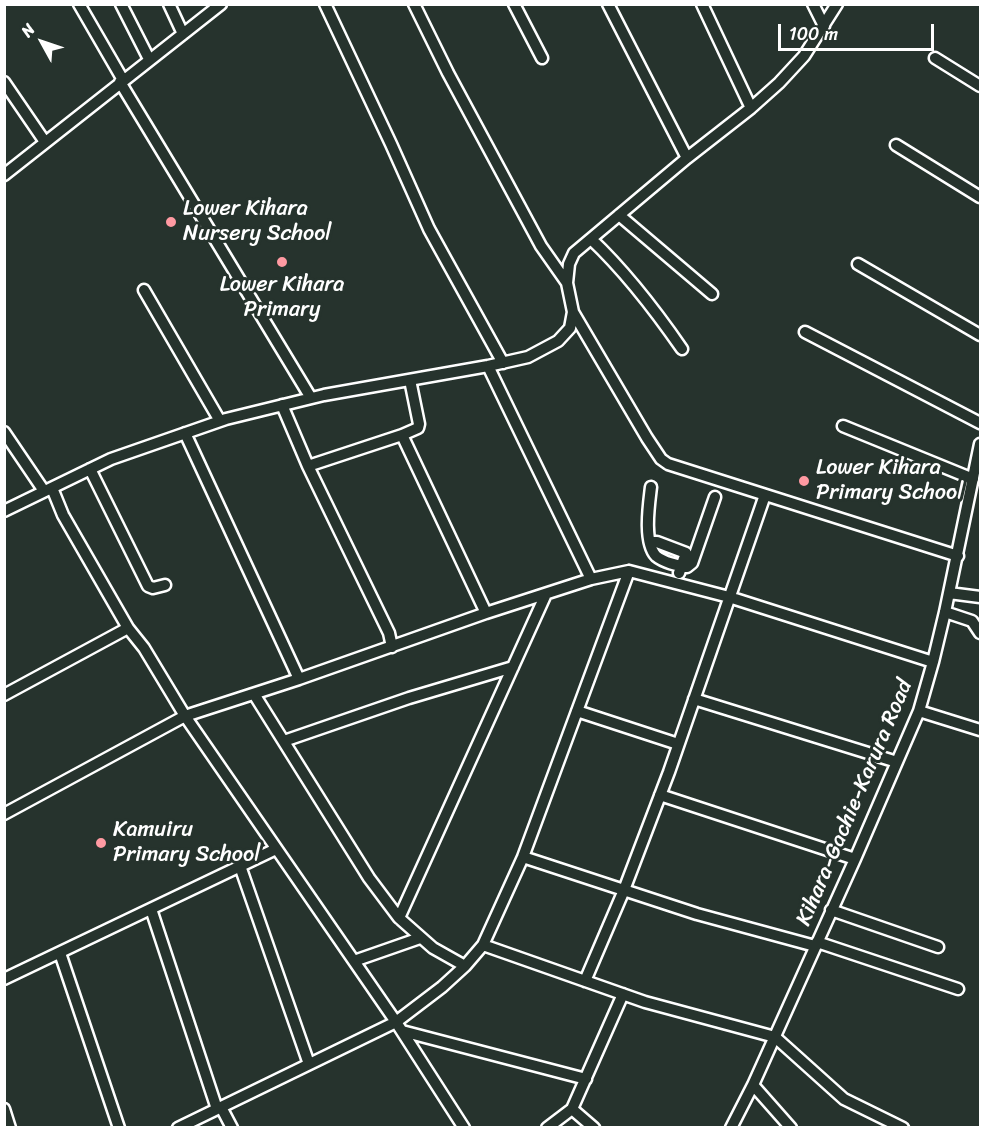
<!DOCTYPE html>
<html>
<head>
<meta charset="utf-8">
<style>
  body { margin:0 }
  #map { position:relative; width:985px; height:1132px; overflow:hidden; background:#26332d; font-family:Sriracha,sans-serif }
  canvas { display:block }
  .frame { position:absolute; inset:0; border:6px solid #fff; pointer-events:none }
  .north { position:absolute; left:12px; top:12px; width:60px; height:60px; -webkit-text-stroke:4px #26332d; paint-order:stroke; rotate:310deg; font-size:16px; font-weight:700; line-height:24px; text-align:center; color:#fff }
  .north::after { content:''; display:block; margin:auto; width:21px; height:27px; background:#fff; clip-path:polygon(50% 0,100% 100%,50% 72%,0 100%) }
  .scale { position:absolute; left:778px; top:24px; width:156px; height:27px; box-sizing:border-box; border:3px solid #fff; border-top:0; padding-left:8px; font-size:18px; line-height:21px; white-space:nowrap; color:#fff; -webkit-text-stroke:4px #26332d; paint-order:stroke }
</style>
</head>
<body>
<div id="map">
<canvas width="985" height="1132"></canvas>
<div class="frame"></div>
<div class="north">N</div>
<div class="scale">100 m</div>
</div>
<script>
const ctx = document.querySelector('canvas').getContext('2d');
ctx.lineJoin = 'round';
function trace(path, color, width, dash) {
  ctx.strokeStyle = color;
  ctx.lineWidth = width;
  ctx.lineCap = dash ? 'butt' : 'round';
  ctx.setLineDash(dash || []);
  ctx.stroke(path);
}
function write(font, color, halo, rows, align = 'center') {
  ctx.font = font + ' Sriracha,sans-serif';
  ctx.lineWidth = 6;
  ctx.setLineDash([]);
  ctx.textBaseline = 'middle';
  ctx.strokeStyle = halo;
  ctx.fillStyle = color;
  for (const [text, x, y, turn = 0] of rows) {
    ctx.save();
    ctx.translate(x, y);
    ctx.rotate((+turn || 0) * Math.PI / 180);
    ctx.textAlign = isNaN(turn) ? turn : align;
    if (halo) ctx.strokeText(text, 0, 0);
    ctx.fillText(text, 0, 0);
    ctx.restore();
  }
}
const minor = new Path2D(`
  M 79,4 L 123,80
  M 121,4 L 149,59
  M 169,4 L 183,34
  M 325,4 L 391,144 L 429,229 L 503,363
  M 414,4 L 448,73 L 541,246 L 567,283
  M 514,4 L 542,58
  M 608,4 L 687,158
  M 702,4 L 751,108
  M 813,4 L 824,26
  M 935,58 L 980,86
  M 4,82 L 45,142
  M 120,82 L 311,398
  M 896,145 L 980,197
  M 4,175 L 221,4
  M 619,215 L 712,294
  M 591,239 C 625,271 655,310 682,349
  M 858,264 L 980,335
  M 144,290 L 220,421
  M 573,312 L 647,438 L 661,459 L 668,464 L 958,556
  M 805,332 L 980,423
  M 488,366 L 591,579
  M 282,405 L 308,466 L 389,633 L 392,647
  M 843,426 L 973,479
  M 4,432 L 44,491
  M 185,433 L 299,679
  M 402,435 L 486,613
  M 308,466 L 402,435 L 418,428 L 419,424 L 410,380
  M 90,469 L 148,586 L 153,588 L 165,585
  M 651,487 C 649,504 643,542 656,556 C 663,562 678,566 687,567 L 692,563 L 715,497
  M 52,488 L 63,515 L 128,628 L 144,648 L 185,716 L 396,1022 L 464,1128
  M 4,511 L 111,459 L 226,419 L 324,395 L 488,366 L 528,357 L 558,341 L 570,328 L 573,312 L 567,283 L 569,264 L 574,253 L 687,158 L 751,108 L 779,83 L 804,56 L 837,4
  M 651,542 L 657,542 L 686,553 L 679,573
  M 949,593 L 980,597
  M 945,612 L 972,621 L 980,633
  M 254,694 L 369,878 L 399,918
  M 4,695 L 128,628
  M 694,699 L 897,762
  M 577,711 L 678,744
  M 919,711 L 980,730
  M 284,741 L 409,698 L 513,667
  M 660,795 L 855,859
  M 4,814 L 185,716 L 299,679 L 486,613 L 591,579 L 629,571 L 729,597 L 933,662
  M 523,857 L 697,914 L 815,946
  M 240,866 L 309,1064
  M 151,909 L 217,1109
  M 831,910 L 938,947
  M 817,942 L 958,989
  M 483,945 L 645,1002 L 775,1037 L 844,1099 L 903,1128
  M 60,953 L 119,1128
  M 354,961 L 420,938
  M 465,966 L 433,948 L 399,918 L 546,594
  M 4,979 L 276,849
  M 585,981 L 624,890 L 669,772 L 765,495
  M 402,1031 L 586,1079
  M 753,1085 L 791,1128
  M 221,1107 L 232,1128
  M 4,1109 L 10,1128
  M 572,1109 L 594,1128
  M 178,1128 L 396,1022 L 442,987 L 465,966 L 483,945 L 523,857 L 629,571
  M 547,1128 L 572,1109 L 623,994
  M 731,1128 L 753,1085 L 855,859 L 919,711 L 933,662 L 945,612 L 980,444`);
trace(minor, '#fff', 15);
trace(minor, '#26332d', 10);
for (const [x, y, r, color] of [
  [171,222,6,"#ff9aa2"],
  [282,262,6,"#ff9aa2"],
  [804,481,6,"#ff9aa2"],
  [101,843,6,"#ff9aa2"]
]) {
  const dot = new Path2D();
  dot.arc(x, y, r, 0, 2 * Math.PI);
  ctx.fillStyle = color;
  ctx.fill(dot);
  trace(dot, '#26332d', 2);
}
write('22px', '#fff', '#26332d', [
  ["Lower Kihara",183,209],
  ["Nursery School",183,234],
  ["Lower Kihara",282,285,"center"],
  ["Primary",282,310,"center"],
  ["Lower Kihara",816,468],
  ["Primary School",816,493],
  ["Kamuiru",113,830],
  ["Primary School",113,855]
], 'left');
write('22px', '#fff', '#26332d', [
  ["Kihara-Gachie-Karura Road",855,803,-67]
]);
</script>
</body>
</html>
